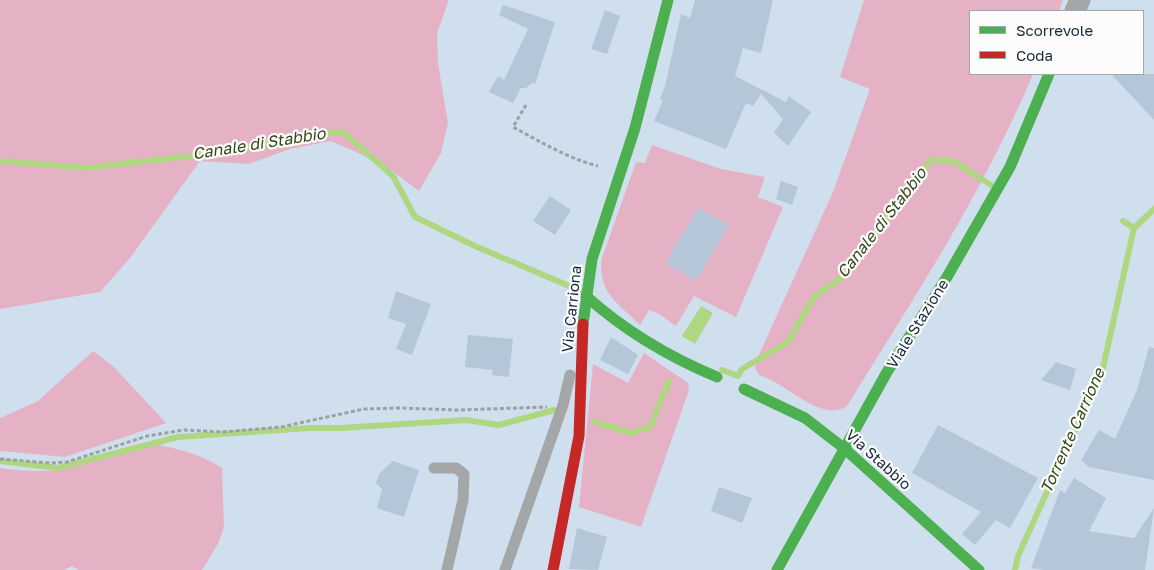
<!DOCTYPE html>
<html>
<head>
<meta charset="utf-8">
<style>
  body { margin:0 }
  #map { position:relative; width:1154px; height:570px; overflow:hidden; background:#cfdfee; font-family:"Golos Text",sans-serif }
  canvas { display:block }
  .legend { position:absolute; left:969px; top:10px; width:175px; height:65px; box-sizing:border-box; background:#fcfcfc; border:1px solid #a0a8ae; margin:0; padding:6px 9px; list-style:none; font-size:15px; color:#16293a }
  .legend li { display:flex; align-items:center; gap:10px; height:25px }
  .legend b { width:25px; border:1px solid #a0a8ae }
</style>
</head>
<body>
<div id="map">
<canvas width="1154" height="570"></canvas>
<ul class="legend">
<li><b style="height:6px;background:#4caf50"></b>Scorrevole</li>
<li><b style="height:6px;background:#c62828"></b>Coda</li>
</ul>
</div>
<script>
const ctx = document.querySelector('canvas').getContext('2d');
ctx.lineJoin = 'round';
function paint(path, color) {
  ctx.fillStyle = color;
  ctx.fill(path, 'evenodd');
}
function trace(path, color, width, dash) {
  ctx.strokeStyle = color;
  ctx.lineWidth = width;
  ctx.lineCap = dash ? 'butt' : 'round';
  ctx.setLineDash(dash || []);
  ctx.stroke(path);
}
function write(font, color, halo, rows, align = 'center') {
  ctx.font = font + ' "Golos Text",sans-serif';
  ctx.lineWidth = 4.5;
  ctx.setLineDash([]);
  ctx.textBaseline = 'middle';
  ctx.strokeStyle = halo;
  ctx.fillStyle = color;
  for (const [text, x, y, turn = 0] of rows) {
    ctx.save();
    ctx.translate(x, y);
    ctx.rotate((+turn || 0) * Math.PI / 180);
    ctx.textAlign = isNaN(turn) ? turn : align;
    if (halo) ctx.strokeText(text, 0, 0);
    ctx.fillText(text, 0, 0);
    ctx.restore();
  }
}
paint(new Path2D(`
  M 0,0 L 449,0 L 437,33 L 438,63 L 448,123 L 441,153 L 419,191 L 383,164 L 331,141 L 290,149 L 249,164 L 200,161 L 130,258 L 100,292 L 0,309 Z
  M 864,0 L 1063,0 L 1059,11 L 970,11 L 970,74 L 1033,74 C 984,191 914,298 847,406 C 822,424 787,383 759,375 L 755,368 L 757,359 L 833,192 L 870,89 L 840,77 Z
  M 652,145 L 721,169 L 765,177 L 758,197 L 783,207 L 736,317 L 694,296 L 676,326 L 659,314 L 649,310 L 640,325 C 618,303 600,295 601,261 L 636,162 L 645,163 Z
  M 93,351 L 113,366 L 166,423 L 65,457 L 0,451 L 0,418 L 38,401 Z
  M 644,353 L 688,383 L 689,390 L 641,527 L 579,507 L 593,364 L 628,383 Z
  M 149,444 C 175,447 200,454 222,468 L 224,527 L 218,544 L 202,570 L 79,570 L 72,566 L 64,570 L 0,570 L 0,468 C 27,472 55,473 82,465 C 105,458 125,446 149,444 Z`), '#e5b2c5');
paint(new Path2D(`
  M 701,306 L 713,313 L 695,344 L 682,336 Z`), '#afd782');
trace(new Path2D(`
  M 0,161 L 86,168 L 234,151 L 313,133 L 343,132 L 393,176 L 415,217 L 475,246 L 581,291
  M 1123,221 L 1134,228
  M 722,370 L 738,376 L 742,369 L 788,342 L 814,297 L 843,277 L 931,160 L 953,161 L 991,185
  M 595,422 L 632,433 L 650,427 L 669,381
  M 0,461 L 58,468 L 178,437 L 309,428 L 341,428 L 466,420 L 499,425 L 554,410
  M 1015,570 L 1018,556 L 1103,368 L 1134,228 L 1154,209`), '#afd782', 6);
paint(new Path2D(`
  M 695,0 L 773,0 L 761,53 L 743,48 L 735,76 L 786,102 L 789,96 L 811,112 L 788,146 L 774,133 L 783,119 L 761,94 L 753,106 L 746,103 L 726,149 L 654,121 L 663,100 L 660,99 L 665,86 L 681,14 L 690,18 Z
  M 503,5 L 555,22 L 535,84 L 532,83 L 526,88 L 521,88 L 513,103 L 489,92 L 498,76 L 504,80 L 528,29 L 499,15 Z
  M 605,10 L 620,16 L 607,54 L 591,49 Z
  M 1111,74 L 1154,74 L 1154,120 Z
  M 781,181 L 798,187 L 792,205 L 776,199 Z
  M 550,196 L 571,210 L 555,235 L 533,221 Z
  M 698,208 L 729,225 L 696,281 L 665,263 Z
  M 396,291 L 431,304 L 412,355 L 396,349 L 406,324 L 388,318 Z
  M 468,335 L 513,339 L 509,377 L 492,375 L 493,370 L 465,367 Z
  M 611,337 L 638,355 L 628,374 L 600,360 Z
  M 1149,347 L 1154,348 L 1154,480 L 1089,467 L 1081,460 L 1099,430 L 1115,439 L 1137,390 Z
  M 1056,362 L 1076,369 L 1070,390 L 1041,380 Z
  M 938,425 L 1038,478 L 1010,528 L 996,520 L 975,545 L 962,534 L 981,512 L 912,473 Z
  M 393,461 L 419,470 L 404,517 L 377,508 L 382,489 L 376,483 L 379,474 Z
  M 1074,478 L 1106,498 L 1089,531 L 1134,538 L 1154,508 L 1145,570 L 1044,570 L 1031,568 L 1060,490 L 1065,493 Z
  M 719,487 L 752,498 L 742,523 L 711,511 Z
  M 577,528 L 607,537 L 598,570 L 569,569 Z`), '#b4c6d7');
trace(new Path2D(`
  M 526,105 L 513,127 C 541,142 567,158 598,166
  M 0,459 L 50,463 L 67,462 L 147,436 L 184,430 L 223,432 L 281,427 L 364,409 L 400,408 L 458,410 L 547,407`), '#9da0a3', 3, [4, 2.5]);
trace(new Path2D(`
  M 434,468 L 456,468 L 464,474 L 463,500 L 447,570
  M 505,570 L 563,405 L 570,375`), '#a4a6a7', 11);
trace(new Path2D(`
  M 1075,11 L 1080,0`), '#a4a6a7', 21);
trace(new Path2D(`
  M 586,296 C 625,331 669,357 717,377
  M 583,324 L 592,259 L 635,128 L 668,0
  M 744,389 L 805,418 L 845,449 L 979,570
  M 777,570 L 887,372 L 947,277 L 1010,167 L 1049,74`), '#4caf50', 11);
trace(new Path2D(`
  M 553,570 L 579,436 L 583,324`), '#c62828', 11);
write('15px', '#16293a', '#fcfcfc', [
  ["Via Carriona",572,309,-84],
  ["Viale Stazione",918,324,-58],
  ["Via Stabbio",878,460,42]
]);
write('italic 16px', '#334714', '#fcfcfc', [
  ["Canale di Stabbio",259,144,-9],
  ["Canale di Stabbio",882,223,-52],
  ["Torrente Carrione",1073,431,-66]
]);
</script>
</body>
</html>
